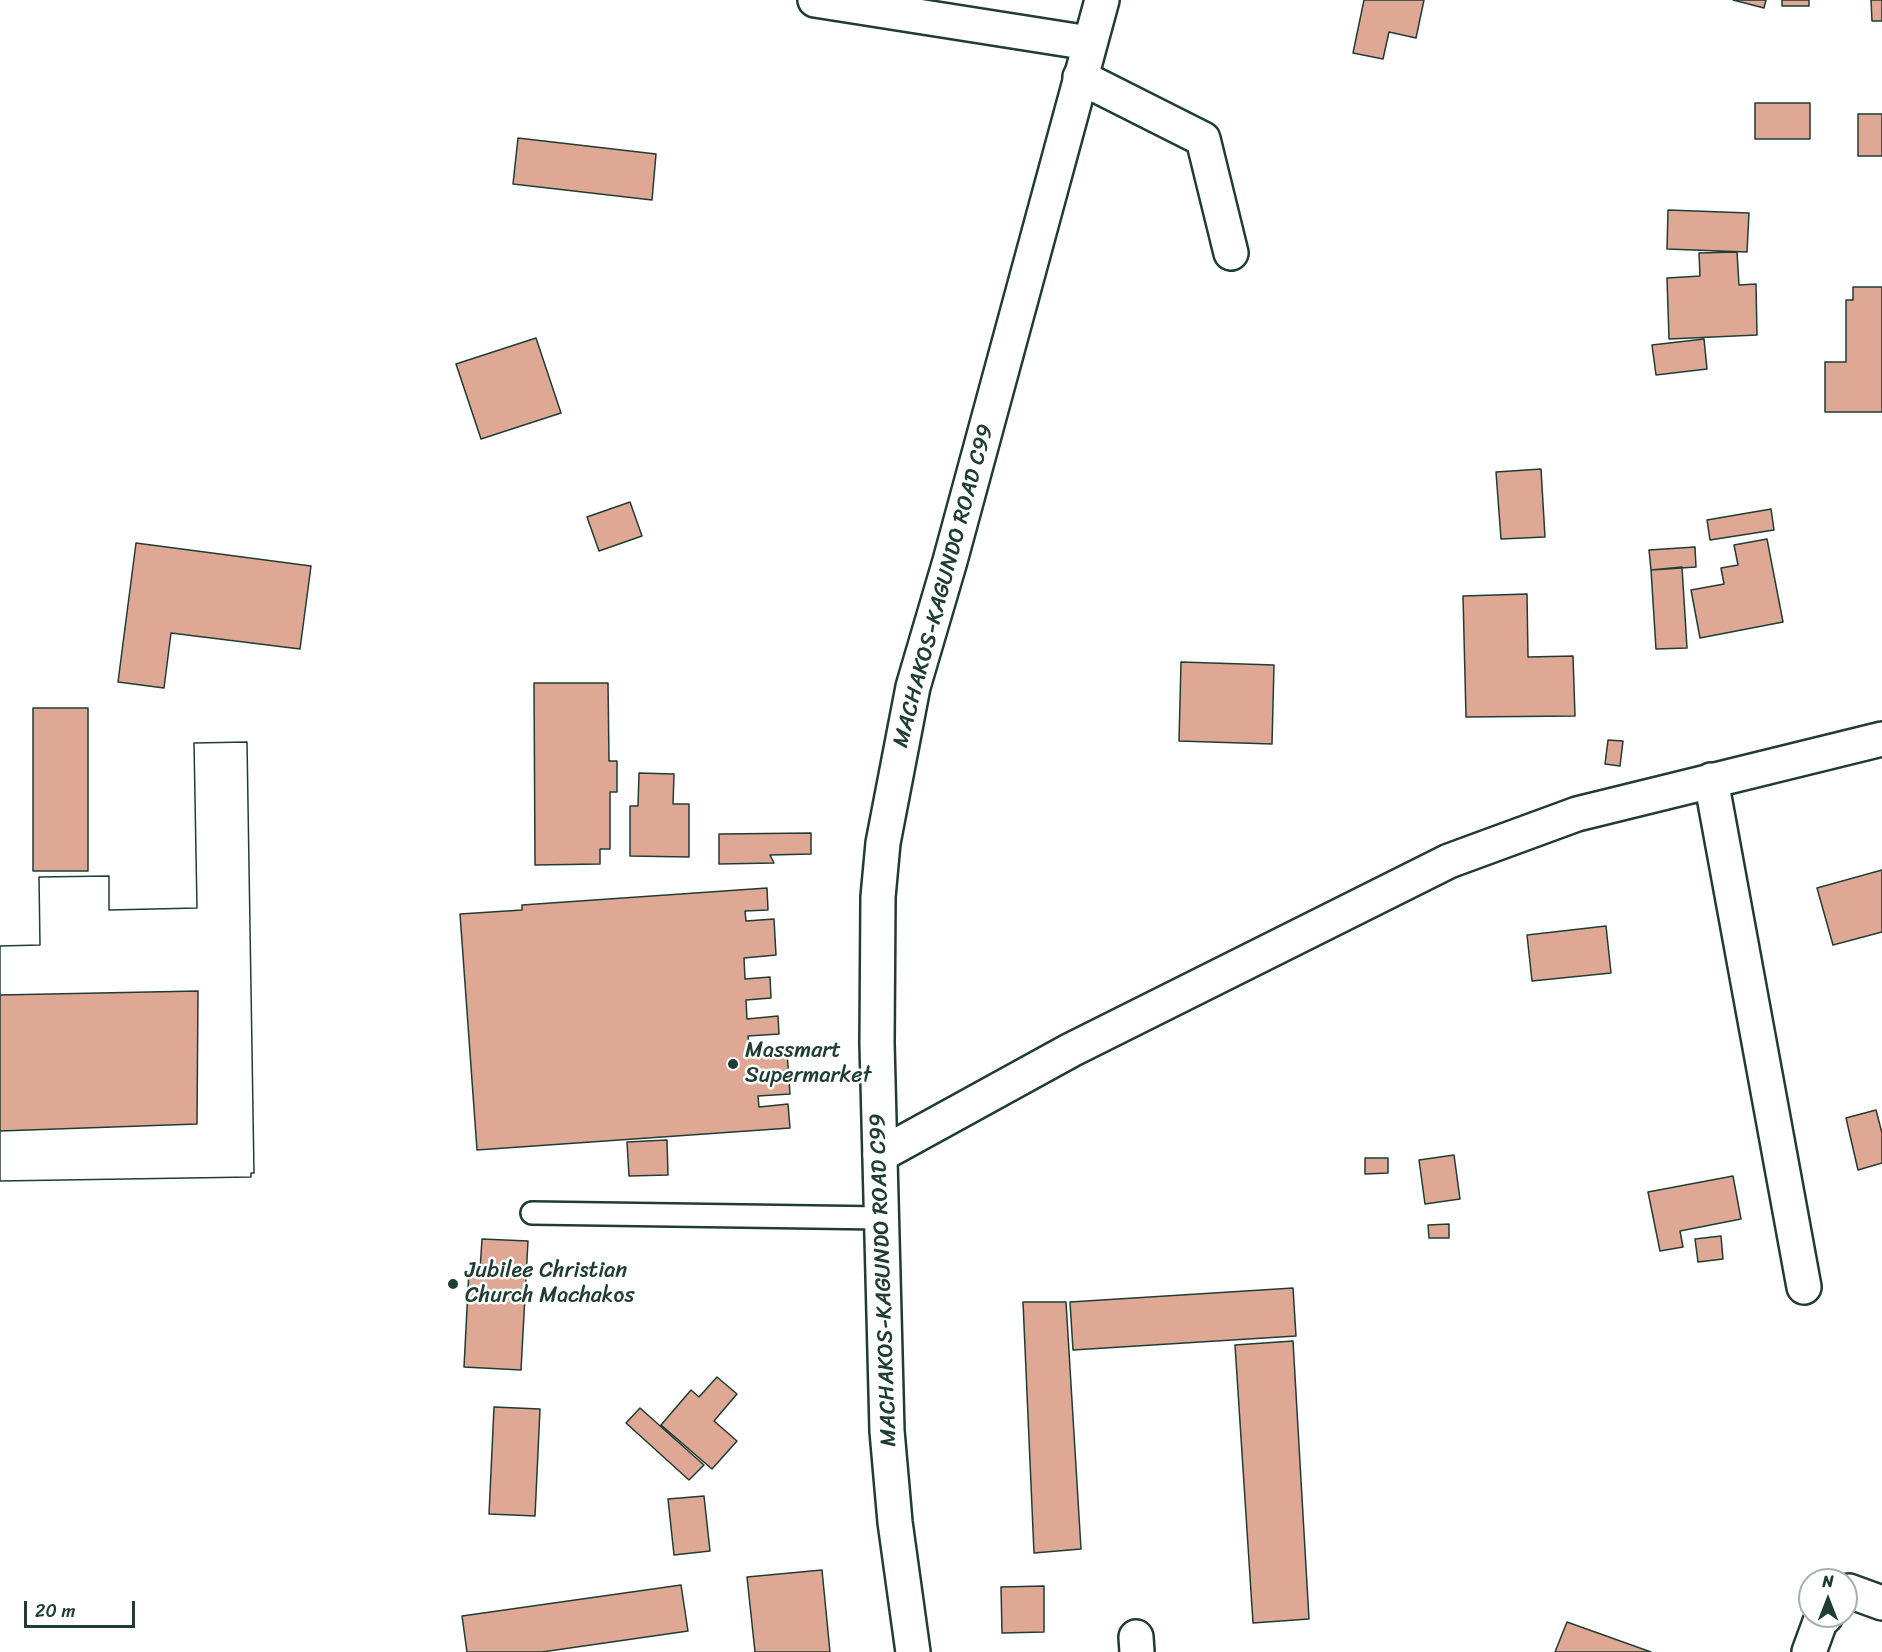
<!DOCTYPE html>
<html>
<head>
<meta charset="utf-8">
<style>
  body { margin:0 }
  #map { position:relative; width:1882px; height:1652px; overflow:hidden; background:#fff; font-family:Sriracha,sans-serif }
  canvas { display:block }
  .north { position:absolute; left:1798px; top:1568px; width:60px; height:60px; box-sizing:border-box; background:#fff; border:2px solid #a5b1ae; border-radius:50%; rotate:0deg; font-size:16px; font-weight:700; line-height:24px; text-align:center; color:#1f3d34 }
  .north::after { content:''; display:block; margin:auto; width:21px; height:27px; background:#1f3d34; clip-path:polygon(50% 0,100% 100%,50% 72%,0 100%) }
  .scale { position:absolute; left:24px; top:1601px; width:111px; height:27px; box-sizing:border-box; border:3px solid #1f3d34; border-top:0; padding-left:8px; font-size:18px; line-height:21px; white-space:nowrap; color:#1f3d34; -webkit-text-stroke:4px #fff; paint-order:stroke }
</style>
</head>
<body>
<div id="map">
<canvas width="1882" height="1652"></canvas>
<div class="north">N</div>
<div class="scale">20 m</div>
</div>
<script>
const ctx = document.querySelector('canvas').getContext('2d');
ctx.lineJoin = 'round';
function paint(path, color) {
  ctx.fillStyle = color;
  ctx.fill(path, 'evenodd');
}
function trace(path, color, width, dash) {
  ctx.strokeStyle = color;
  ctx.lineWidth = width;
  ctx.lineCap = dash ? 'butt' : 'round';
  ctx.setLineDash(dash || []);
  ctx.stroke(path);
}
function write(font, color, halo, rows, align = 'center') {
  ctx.font = font + ' Sriracha,sans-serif';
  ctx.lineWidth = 5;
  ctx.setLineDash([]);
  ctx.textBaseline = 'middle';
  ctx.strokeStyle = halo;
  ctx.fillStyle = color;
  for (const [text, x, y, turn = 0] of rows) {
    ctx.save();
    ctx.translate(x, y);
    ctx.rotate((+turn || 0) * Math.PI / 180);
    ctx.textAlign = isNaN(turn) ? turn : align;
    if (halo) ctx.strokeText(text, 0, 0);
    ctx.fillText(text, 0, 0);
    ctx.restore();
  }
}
const building = new Path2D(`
  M 1364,0 L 1424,0 L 1416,38 L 1389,32 L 1383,59 L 1353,53 Z
  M 1733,0 L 1766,0 L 1764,8 Z
  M 1782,0 L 1809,0 L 1809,6 L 1782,6 Z
  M 1871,0 L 1882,0 L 1882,21 L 1872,21 Z
  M 1755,103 L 1810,103 L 1810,139 L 1755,139 Z
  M 1858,114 L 1882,114 L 1882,156 L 1858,156 Z
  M 518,138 L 656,154 L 652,200 L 513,184 Z
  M 1668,210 L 1749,213 L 1747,252 L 1667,249 Z
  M 1737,252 L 1739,285 L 1756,284 L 1757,335 L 1669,339 L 1667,278 L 1700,276 L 1699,253 Z
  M 1853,287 L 1882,287 L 1882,412 L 1825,412 L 1825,362 L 1846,362 L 1846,300 L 1853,300 Z
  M 536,338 L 561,413 L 481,439 L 456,364 Z
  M 1704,339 L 1707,369 L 1656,375 L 1652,345 Z
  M 1541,469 L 1545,537 L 1501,539 L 1496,472 Z
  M 630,502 L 642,536 L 599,551 L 587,517 Z
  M 1771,509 L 1774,530 L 1710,540 L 1707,520 Z
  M 1767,539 L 1783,622 L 1700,638 L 1691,590 L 1724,584 L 1721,568 L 1738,565 L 1734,545 Z
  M 136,543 L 311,566 L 300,649 L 171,633 L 164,688 L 118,682 Z
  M 1695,547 L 1696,567 L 1651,570 L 1649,550 Z
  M 1682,567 L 1687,648 L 1656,649 L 1651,570 Z
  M 1527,594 L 1528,657 L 1573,656 L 1575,716 L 1466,717 L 1463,596 Z
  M 1181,662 L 1274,665 L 1272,744 L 1179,741 Z
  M 534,683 L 608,683 L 609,761 L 617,761 L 617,792 L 610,792 L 610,849 L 600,849 L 600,864 L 535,865 Z
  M 33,708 L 88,708 L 88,871 L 33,871 Z
  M 1608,740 L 1623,741 L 1620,766 L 1605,764 Z
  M 247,742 L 254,1173 L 251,1173 L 251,1177 L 0,1181 L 0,1131 L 197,1124 L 198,991 L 0,995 L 0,946 L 40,945 L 39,877 L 109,876 L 109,910 L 197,908 L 194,743 Z
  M 247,742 L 254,1173 L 251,1173 L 251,1177 L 0,1181 L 0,946 L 40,945 L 39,877 L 109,876 L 109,910 L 197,908 L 194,743 Z
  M 639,773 L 674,774 L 673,804 L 689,804 L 689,857 L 630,856 L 630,806 L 638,806 Z
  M 811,833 L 811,854 L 770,855 L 774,863 L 719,864 L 719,834 Z
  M 1882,870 L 1882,932 L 1833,945 L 1817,888 Z
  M 767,888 L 768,910 L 745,911 L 746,921 L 774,919 L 776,955 L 744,958 L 745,979 L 770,977 L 771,998 L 746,1000 L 747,1019 L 778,1016 L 779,1034 L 748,1036 L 750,1054 L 787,1052 L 790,1094 L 758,1096 L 759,1107 L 788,1104 L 790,1128 L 477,1150 L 460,914 L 522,910 L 522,905 Z
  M 1606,926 L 1611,973 L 1532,981 L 1527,935 Z
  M 1876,1110 L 1882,1133 L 1882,1163 L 1858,1170 L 1846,1118 Z
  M 667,1140 L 668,1175 L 629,1176 L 627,1142 Z
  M 1454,1155 L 1460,1199 L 1425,1204 L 1419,1160 Z
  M 1365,1158 L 1388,1158 L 1388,1173 L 1365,1174 Z
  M 1733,1176 L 1741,1219 L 1680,1231 L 1683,1247 L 1660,1251 L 1648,1192 Z
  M 1449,1224 L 1449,1238 L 1429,1238 L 1428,1225 Z
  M 1721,1236 L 1723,1259 L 1698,1262 L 1695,1239 Z
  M 482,1239 L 528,1241 L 521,1370 L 464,1367 L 469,1270 L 480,1270 Z
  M 1293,1288 L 1296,1336 L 1073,1350 L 1070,1302 Z
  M 1023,1302 L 1066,1302 L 1081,1549 L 1034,1553 Z
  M 1293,1341 L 1309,1619 L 1253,1623 L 1235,1345 Z
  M 717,1377 L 737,1394 L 714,1421 L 737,1441 L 712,1469 L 661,1425 L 691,1390 L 699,1397 Z
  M 494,1407 L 540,1409 L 535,1516 L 489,1514 Z
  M 640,1408 L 704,1465 L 689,1480 L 626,1423 Z
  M 704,1496 L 710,1551 L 674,1555 L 668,1499 Z
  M 822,1570 L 830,1652 L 755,1652 L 747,1577 Z
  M 681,1585 L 688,1631 L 542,1652 L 467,1652 L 462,1616 Z
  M 1044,1586 L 1044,1632 L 1002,1633 L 1001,1587 Z
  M 1567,1622 L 1651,1652 L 1555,1652 Z`);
paint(building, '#dea894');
trace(building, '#1f3d34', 1.5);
const service = new Path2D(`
  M 532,1213 L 882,1218`);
const minor = new Path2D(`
  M 815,0 L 1089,43
  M 1080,77 L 1203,139 L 1231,253
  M 1711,780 L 1804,1287
  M 880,1155 L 1071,1050 L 1449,861 L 1577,814 L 1882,739
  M 1846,1595 L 1849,1591 L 1882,1603
  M 1136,1637 L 1137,1652
  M 1809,1652 L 1820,1622 L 1826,1616`);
const secondary = new Path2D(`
  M 913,1652 L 895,1522 L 887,1431 L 877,1043 L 878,897 L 883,843 L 913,687 L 950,561 L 1102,0`);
trace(service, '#1f3d34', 26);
trace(minor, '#1f3d34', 38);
trace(secondary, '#1f3d34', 38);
trace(service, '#fff', 21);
trace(minor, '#fff', 33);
trace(secondary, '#fff', 33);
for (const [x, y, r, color] of [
  [733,1064,6,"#1f3d34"],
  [453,1284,6,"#1f3d34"]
]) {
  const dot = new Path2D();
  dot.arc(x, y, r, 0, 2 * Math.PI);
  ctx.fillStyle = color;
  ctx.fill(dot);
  trace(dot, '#fff', 2);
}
write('22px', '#1f3d34', '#fff', [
  ["MACHAKOS-KAGUNDO ROAD C99",944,586,-75],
  ["MACHAKOS-KAGUNDO ROAD C99",884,1280,-92]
]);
write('22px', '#1f3d34', '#fff', [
  ["Massmart",745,1051],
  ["Supermarket",745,1076],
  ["Jubilee Christian",465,1271],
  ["Church Machakos",465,1296]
], 'left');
</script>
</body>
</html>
